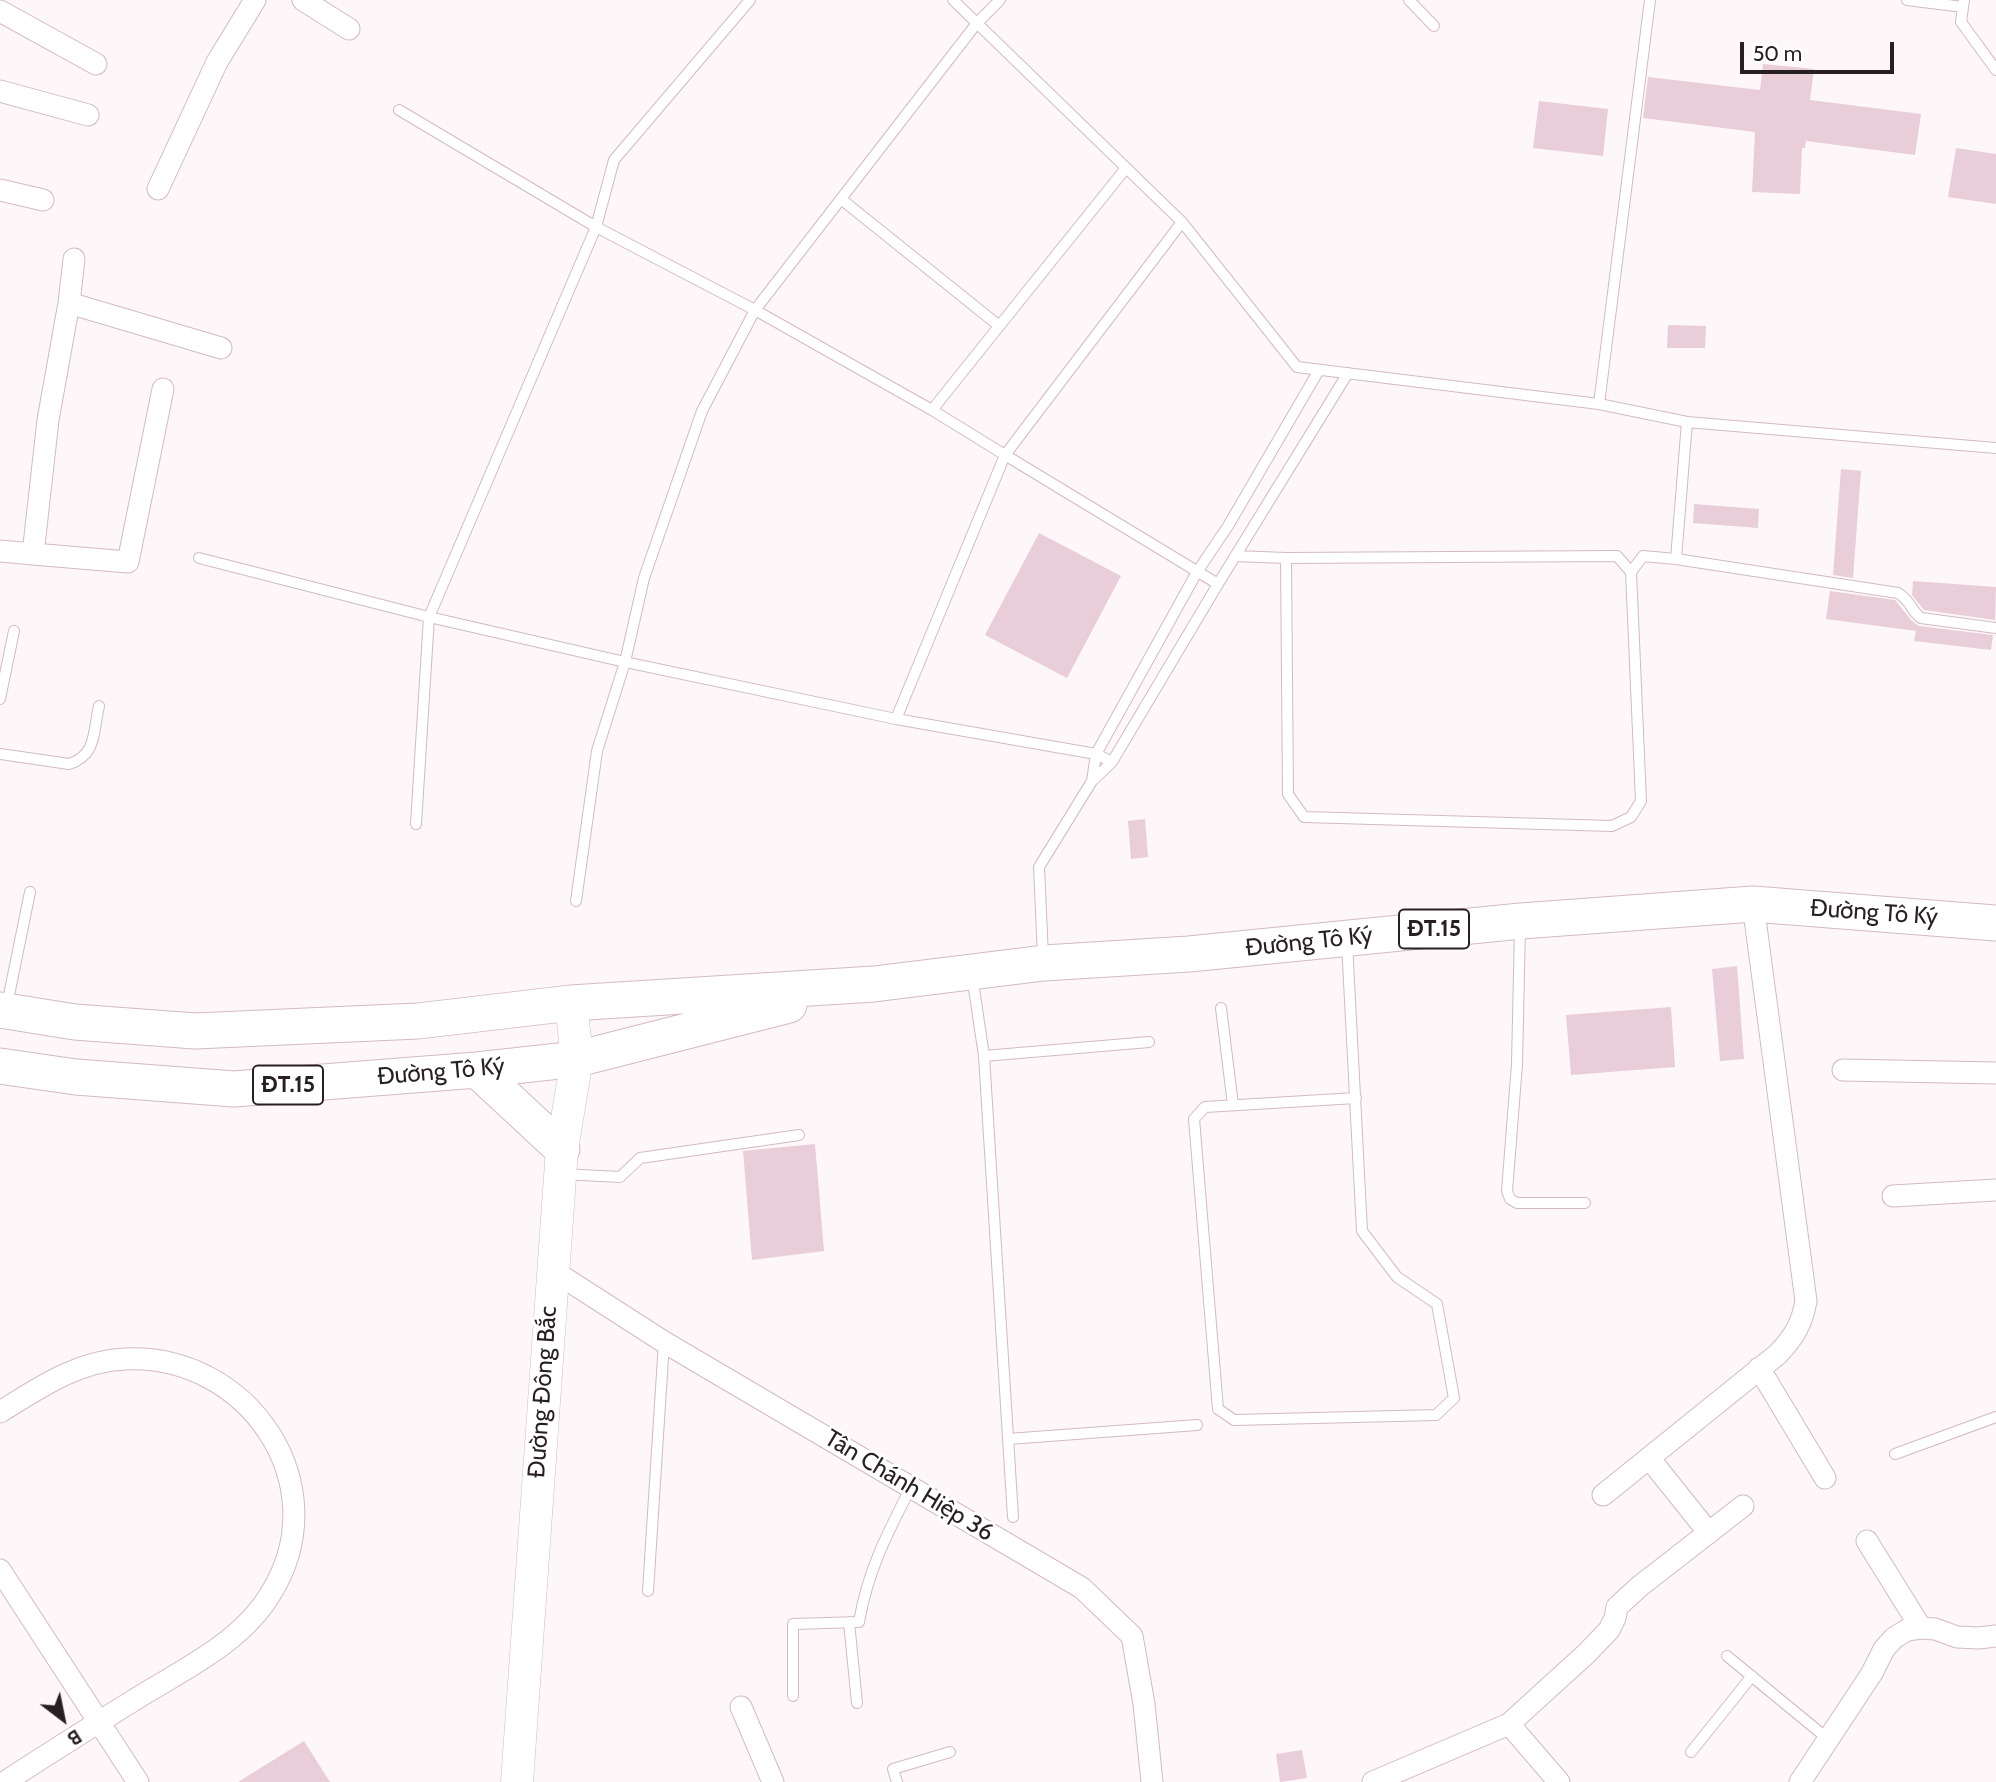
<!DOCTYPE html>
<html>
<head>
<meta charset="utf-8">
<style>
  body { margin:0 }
  #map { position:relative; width:1996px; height:1782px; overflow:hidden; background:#fdf7fa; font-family:Cabin,sans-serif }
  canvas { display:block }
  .north { position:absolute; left:28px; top:1684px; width:70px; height:70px; -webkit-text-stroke:5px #fff; paint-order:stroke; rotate:148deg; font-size:19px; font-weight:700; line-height:28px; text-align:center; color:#281f23 }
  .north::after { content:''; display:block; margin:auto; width:24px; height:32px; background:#281f23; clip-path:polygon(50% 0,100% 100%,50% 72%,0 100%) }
  .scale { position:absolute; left:1740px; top:42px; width:154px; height:32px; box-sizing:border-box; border:4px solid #281f23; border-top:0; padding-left:9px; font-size:21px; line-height:24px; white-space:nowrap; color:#281f23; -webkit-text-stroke:5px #fff; paint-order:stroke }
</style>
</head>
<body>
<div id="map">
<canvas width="1996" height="1782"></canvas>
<div class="north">B</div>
<div class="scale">50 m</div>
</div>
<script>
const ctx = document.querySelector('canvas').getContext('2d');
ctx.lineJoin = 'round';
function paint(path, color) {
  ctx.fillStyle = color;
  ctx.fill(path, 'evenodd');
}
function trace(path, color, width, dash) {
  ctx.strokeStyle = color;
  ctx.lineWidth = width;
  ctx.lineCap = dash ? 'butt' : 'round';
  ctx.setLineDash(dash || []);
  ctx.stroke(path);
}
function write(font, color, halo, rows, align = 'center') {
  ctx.font = font + ' Cabin,sans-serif';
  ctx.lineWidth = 6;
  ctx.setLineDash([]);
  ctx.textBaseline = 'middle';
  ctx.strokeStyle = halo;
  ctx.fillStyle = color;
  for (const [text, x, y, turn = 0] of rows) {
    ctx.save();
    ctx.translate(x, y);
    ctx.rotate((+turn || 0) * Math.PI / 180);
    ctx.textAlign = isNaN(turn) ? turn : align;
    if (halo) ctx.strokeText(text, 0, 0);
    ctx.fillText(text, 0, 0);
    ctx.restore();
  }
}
paint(new Path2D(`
  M 1763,64 L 1814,69 L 1810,100 L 1921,114 L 1915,155 L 1806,141 L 1805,148 L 1802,148 L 1800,194 L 1752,192 L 1755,132 L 1643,118 L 1648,77 L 1760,90 Z
  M 1539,101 L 1608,109 L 1603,156 L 1533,148 Z
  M 1956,148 L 1996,154 L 1996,204 L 1948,197 Z
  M 1668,325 L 1706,326 L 1705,348 L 1667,348 Z
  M 1841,469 L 1861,471 L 1853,578 L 1833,575 Z
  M 1694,504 L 1759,509 L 1758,528 L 1693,523 Z
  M 1039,533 L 1121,576 L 1067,678 L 985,635 Z
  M 1913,581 L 1996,587 L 1995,620 L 1924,610 L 1912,595 Z
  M 1830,591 L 1895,600 L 1912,621 L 1919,626 L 1993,635 L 1991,650 L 1914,641 L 1916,631 L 1826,619 Z
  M 1145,819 L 1148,857 L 1131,859 L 1128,821 Z
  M 1737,966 L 1744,1059 L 1720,1061 L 1712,969 Z
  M 1671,1007 L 1675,1067 L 1571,1075 L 1566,1015 Z
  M 815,1144 L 824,1251 L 752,1260 L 743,1151 Z
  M 304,1741 L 330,1782 L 238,1782 Z
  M 1302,1750 L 1307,1778 L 1280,1782 L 1276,1754 Z`), '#e9cdd9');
const lane = new Path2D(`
  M 750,0 L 614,160 L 596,227 L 755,310 L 932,410 L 1126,168
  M 953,0 L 1182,222 L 1297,367 L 1599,404 L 1687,422 L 1996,448
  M 1409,0 L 1434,26
  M 1907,0 L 1963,7
  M 1964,0 L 1961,22 L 1996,70
  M 399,110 L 596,227 L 429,617 L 625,662 L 896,719 L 1005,455 L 1218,584
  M 841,199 L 998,325
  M 1599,404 L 1650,0
  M 932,410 L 1005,455 L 1182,222
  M 1235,556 L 1286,558 L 1288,794 L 1304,817 L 1612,826 L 1631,817 L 1641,801 L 1631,572 L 1643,556 L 1676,559 L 1687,422
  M 199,558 L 429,617 L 416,824
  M 1286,558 L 1617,556 L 1631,572
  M 1676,559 L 1898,593 C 1912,602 1911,611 1921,618 L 1996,628
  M 0,699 L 14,631
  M 896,719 L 1096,754 L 1112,762
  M 0,754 L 69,764 C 97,755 93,732 99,706
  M 1092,781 L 1096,754 L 1197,572 L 1228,526 L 1319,370
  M 576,901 L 597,751 L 625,662 L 644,578 L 702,411 L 755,310 L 977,23 L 1000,0
  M 1520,927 L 1517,1064 L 1507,1191 L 1510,1199 L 1517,1203 L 1585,1203
  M 1347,943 L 1362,1231 L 1397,1277 L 1437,1304 L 1454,1398 L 1436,1415 L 1234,1420 L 1218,1409 L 1194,1119 L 1205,1107 L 1356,1098
  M 1043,957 L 1039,867 L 1092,781 L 1112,762 L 1218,584 L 1348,373
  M 972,975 L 984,1056 L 1149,1042
  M 7,1005 L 30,892
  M 1221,1008 L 1233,1105
  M 984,1056 L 1013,1517
  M 562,1174 L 620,1177 L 640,1158 L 799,1135
  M 1008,1439 L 1197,1425
  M 1895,1454 L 1996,1417
  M 648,1591 L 664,1342
  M 849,1622 L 857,1703
  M 1727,1656 L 1828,1739
  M 793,1696 L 793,1624 L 859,1622 C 868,1570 887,1534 911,1487
  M 1691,1752 L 1752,1676
  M 897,1782 L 893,1769 L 950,1752`);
const street = new Path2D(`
  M 303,0 L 349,29
  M 0,11 L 96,64
  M 0,91 L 88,115
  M 158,189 L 217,62 L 255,0
  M 0,190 L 43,200
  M 69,303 L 221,348
  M 0,551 L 33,554 L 48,420 L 69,303 L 74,259
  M 33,554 L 128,562 L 163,389
  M 1843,1070 L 1996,1073
  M 1893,1196 L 1996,1190
  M 552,1270 L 664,1342 L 1082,1588 L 1132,1636 L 1144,1704 L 1152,1782
  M 1759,1368 L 1825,1478
  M 0,1412 C 39,1388 77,1361 125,1359 C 248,1353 338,1485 271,1593 C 242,1642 186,1668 139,1697 C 94,1725 49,1753 5,1782
  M 1649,1458 L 1709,1533
  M 1603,1495 L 1778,1354 C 1794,1337 1802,1324 1806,1301 L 1753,904
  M 1867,1541 L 1921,1628
  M 0,1570 L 138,1782
  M 741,1707 L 773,1782
  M 1509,1724 L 1559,1782
  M 1373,1782 L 1509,1724 L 1587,1653 L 1609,1630 L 1615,1618 L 1617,1607 L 1640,1586 L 1743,1506
  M 1800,1782 L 1872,1673 L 1884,1649 L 1894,1638 L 1907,1630 L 1921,1628 L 1935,1629 L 1957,1637 L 1979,1638 L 1996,1636`);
const secondary = new Path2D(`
  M 517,1782 L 562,1149 L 577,1059 L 571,1003`);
const primary = new Path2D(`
  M 0,1010 L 75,1022 L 195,1031 L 418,1021 L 571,1003 L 874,984 L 1044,963 L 1189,954 L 1521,921 L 1753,904 L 1996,923
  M 0,1066 L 76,1077 L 234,1089 L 477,1070 L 577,1059 L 789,1005
  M 477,1070 L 562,1149`);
trace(lane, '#d4b9c5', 12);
trace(street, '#d4b9c5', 23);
trace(secondary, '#d4b9c5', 33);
trace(primary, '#d4b9c5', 37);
trace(lane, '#fff', 10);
trace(street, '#fff', 21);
trace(secondary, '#fff', 32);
trace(primary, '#fff', 35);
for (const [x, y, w] of [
  [1434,929,70],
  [288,1085,70]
]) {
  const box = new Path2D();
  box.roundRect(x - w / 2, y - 19.5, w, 39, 5);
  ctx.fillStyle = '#fff';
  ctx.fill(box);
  trace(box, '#281f23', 2);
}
write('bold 23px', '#281f23', null, [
  ["ĐT.15",1434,929],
  ["ĐT.15",288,1085]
]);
write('24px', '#281f23', '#fff', [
  ["Đường Tô Ký",1874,913,4],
  ["Đường Tô Ký",1309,942,-6],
  ["Đường Tô Ký",441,1072,-5],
  ["Đường Đông Bắc",543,1392,-86],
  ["Tân Chánh Hiệp 36",909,1486,31]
]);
</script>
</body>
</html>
